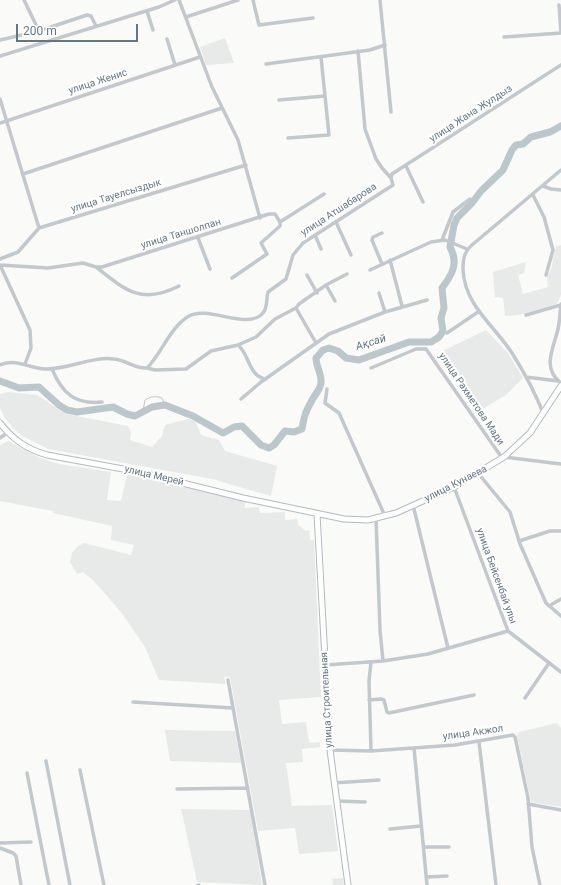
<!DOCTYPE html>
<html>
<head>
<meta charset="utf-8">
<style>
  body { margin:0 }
  #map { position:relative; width:561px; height:885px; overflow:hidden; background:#fafaf8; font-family:Roboto,sans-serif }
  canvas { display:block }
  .scale { position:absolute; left:16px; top:24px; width:122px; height:18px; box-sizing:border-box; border:2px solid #657683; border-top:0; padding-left:5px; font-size:12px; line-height:14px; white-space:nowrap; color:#657683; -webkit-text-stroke:3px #fff; paint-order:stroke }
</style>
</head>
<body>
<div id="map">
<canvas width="561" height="885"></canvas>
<div class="scale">200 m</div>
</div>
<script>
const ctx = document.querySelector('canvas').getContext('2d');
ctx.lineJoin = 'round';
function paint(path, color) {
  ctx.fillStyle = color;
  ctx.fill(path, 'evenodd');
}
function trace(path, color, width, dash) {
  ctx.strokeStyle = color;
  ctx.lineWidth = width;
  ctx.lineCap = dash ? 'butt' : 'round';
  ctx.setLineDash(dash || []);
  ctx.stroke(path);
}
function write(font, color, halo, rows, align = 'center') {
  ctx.font = font + ' Roboto,sans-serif';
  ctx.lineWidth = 4;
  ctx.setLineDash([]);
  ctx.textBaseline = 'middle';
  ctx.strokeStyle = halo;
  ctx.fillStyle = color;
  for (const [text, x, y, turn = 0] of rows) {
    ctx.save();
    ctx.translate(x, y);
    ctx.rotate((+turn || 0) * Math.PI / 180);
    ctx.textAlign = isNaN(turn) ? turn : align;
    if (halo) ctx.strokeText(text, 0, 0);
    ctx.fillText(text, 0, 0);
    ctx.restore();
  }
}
paint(new Path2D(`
  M 225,38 L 234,63 L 206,65 L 200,47 Z
  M 561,245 L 561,295 L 557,304 L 519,315 L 505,316 L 503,298 L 495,297 L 493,272 L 526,262 L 524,273 L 518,275 L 523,294 L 548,287 L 547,277 L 551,269 L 556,246 Z
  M 486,330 L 508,353 L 523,378 L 507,394 L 483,409 L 443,351 Z
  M 8,392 L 37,395 L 66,414 L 128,426 L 131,433 L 130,440 L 152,447 L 162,436 L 165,425 L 188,419 L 195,420 L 201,435 L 219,440 L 225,451 L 277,466 L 271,496 L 212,479 L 48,449 L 22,436 L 13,428 L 5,418 L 0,408 L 0,394 Z
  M 8,441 L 38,457 L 59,464 L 111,472 L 107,500 L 121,501 L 127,474 L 246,502 L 244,508 L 259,507 L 260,513 L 285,512 L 285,520 L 297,519 L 298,525 L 306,531 L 309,530 L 310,540 L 314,540 L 321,697 L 279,700 L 282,724 L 306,722 L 309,743 L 320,742 L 320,747 L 302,749 L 303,762 L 286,763 L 292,806 L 332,805 L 338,851 L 299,854 L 295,828 L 258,831 L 230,677 L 224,677 L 226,684 L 159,680 L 145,647 L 121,612 L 93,580 L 83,572 L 77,574 L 70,562 L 72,553 L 78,546 L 84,543 L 131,555 L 134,545 L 111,540 L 112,526 L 53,513 L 53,511 L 0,501 L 0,445 Z
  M 557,723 L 561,728 L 561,807 L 531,802 L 517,736 L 519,732 Z
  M 165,730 L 235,731 L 241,763 L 170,761 Z
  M 181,809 L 250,810 L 262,885 L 197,882 Z
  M 343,878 L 344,885 L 333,885 L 332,879 Z`), '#e8e9e9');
trace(new Path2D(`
  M 143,411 L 145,400 C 151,396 156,396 162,398 L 165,405`), '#bbc7cb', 1);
trace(new Path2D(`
  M 0,381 L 19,388 L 39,387 L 59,405 L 67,410 L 77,412 L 113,407 L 127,414 L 135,416 L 152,407 L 165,405 L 193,416 L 223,433 L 234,427 L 242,426 L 261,445 L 269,448 L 274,445 L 285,431 L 294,432 L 302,429 C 304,417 305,413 311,402 C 314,395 320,391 321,383 C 322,374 316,367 316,358 L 323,350 L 329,348 L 338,351 L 346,358 L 359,360 L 409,342 L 431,342 L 439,337 L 443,331 L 441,318 L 444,308 L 442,288 C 452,275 459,263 450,247 L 454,225 L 457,218 L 472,203 L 481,191 L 503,170 L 512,150 L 516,145 L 523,144 L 531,137 L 550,132 L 561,126`), '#bbc7cb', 7);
const secondary = new Path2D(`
  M 0,423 C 13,440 27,449 47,455 L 134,471 L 243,498 L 344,519 L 368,520 L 396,513 L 454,487 L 504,457 L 530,433 L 561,386
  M 317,514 L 330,750 L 348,885`);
trace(secondary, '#b3babf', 7);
trace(new Path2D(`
  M 24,0 L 39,31
  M 179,0 L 212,87 L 238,140 L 260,218
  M 253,0 L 259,25 L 313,18
  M 380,0 L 391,112
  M 559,5 L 561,33
  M 147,11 L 153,30
  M 186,17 L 238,0
  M 504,37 L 561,33
  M 167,39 L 175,65
  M 0,40 L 39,31 L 87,15 L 91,16 L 96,26
  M 0,56 L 159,7 L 175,0
  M 266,64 L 370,50 L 385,45
  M 0,99 L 39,228
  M 279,100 L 325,96
  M 0,123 L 200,57
  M 288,138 L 329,135 L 321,57
  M 406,166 L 423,202
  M 23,174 L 222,108
  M 391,178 L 392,174 L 561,65
  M 543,186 L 551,189 L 561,190
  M 533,195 L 544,217 L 553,250 L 546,275
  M 280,222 L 324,194
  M 336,222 L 351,255
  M 382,233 L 373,237 L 372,240 L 382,264
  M 315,235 L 321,249
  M 198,238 L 210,269
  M 442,240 L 453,212 L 470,199
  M 0,259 L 18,252 L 39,228 L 246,165
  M 390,260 L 402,306
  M 0,265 L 48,268 L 83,263 L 96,267 L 102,267 L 269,214 L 275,214 L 280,222 L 280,226 L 261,243 L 267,254 L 232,278
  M 0,265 L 30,330 L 31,348 L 25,364
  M 96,267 C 126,291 142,305 179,286
  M 370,270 L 431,242 L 445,240 L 467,249
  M 307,275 L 317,293
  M 326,285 L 335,301
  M 379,293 L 385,312
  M 561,304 C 560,312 560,320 558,329 C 554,347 541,368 561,383
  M 296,308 L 316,343
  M 526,315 L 561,305
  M 447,333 L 478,312
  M 238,345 C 250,355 248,376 266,379
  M 0,365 C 17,358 28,368 45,369 C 68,370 91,356 114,359 C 126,360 135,369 147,368 C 162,353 170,327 189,316 C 208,305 248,331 263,313 C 268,307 266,299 268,292 L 286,279 L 293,255 L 303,243 L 393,185 L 391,178 L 382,168 L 376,159 L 365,129 L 358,51
  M 147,368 L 155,370 L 186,369 L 211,351 L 238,345 L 256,337 L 275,319 L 296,308 L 299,304 L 326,285 L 347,274
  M 371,368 L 416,349 L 426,349 L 500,455 L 504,457 L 561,464
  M 52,369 C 62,393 75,405 102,402
  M 526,377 L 558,381
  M 327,389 L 325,403 L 339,413 L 385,516
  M 241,399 L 261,382 L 329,334 L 385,312 L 427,300
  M 543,413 C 535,392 524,372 512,353 C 494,325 465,306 463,270 C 463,259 464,252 472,245 L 561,170
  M 0,438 L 7,433
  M 478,473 L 510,512 L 520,544 L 546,603 L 561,616
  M 454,487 L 508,631 L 561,672
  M 413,505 L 448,648
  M 376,518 L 380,630 L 383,661
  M 519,541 L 550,531 L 561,531
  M 549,606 L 561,599
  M 325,665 L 383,661 L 428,654 L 508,631
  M 228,680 L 265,885
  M 525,698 L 549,663
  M 369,700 L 381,699 L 384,700 L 387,712 L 389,713 L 474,695
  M 133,702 L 233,708
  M 479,742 L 496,885
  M 414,748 L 427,885
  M 330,750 L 371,751 L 455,745 L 513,735 L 515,737 L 528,798 L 532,847 L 540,885
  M 371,751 L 369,681 L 371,662
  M 46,761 L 70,885
  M 80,770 L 104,885
  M 27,773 L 49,885
  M 333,783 L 379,780
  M 177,789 L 248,788
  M 336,801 L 365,802
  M 528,804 L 561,810
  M 390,829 L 421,826
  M 0,843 L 31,842
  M 424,847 L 449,847
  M 0,848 L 13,853 L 16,856 L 21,885
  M 426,877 L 447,876
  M 198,885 L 199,885`), '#c3c8cc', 3.5);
trace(secondary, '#fff', 5);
write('10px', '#657683', '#fff', [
  ["улица Женис",98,82,-18],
  ["улица Жана Жулдыз",471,114,-33],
  ["улица Тауелсыздык",116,196,-17],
  ["улица Атшабарова",339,210,-33],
  ["улица Таншолпан",181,234,-17],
  ["улица Рахметова Мади",471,399,56],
  ["улица Мерей",154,476,13],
  ["улица Кунаева",456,484,-27],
  ["улица Бейсенбай улы",496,576,70],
  ["улица Строительная",327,700,-93],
  ["улица Акжол",473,733,-8]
]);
write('italic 11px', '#60757c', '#fff', [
  ["Ақсай",371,343,-17]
]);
</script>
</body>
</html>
